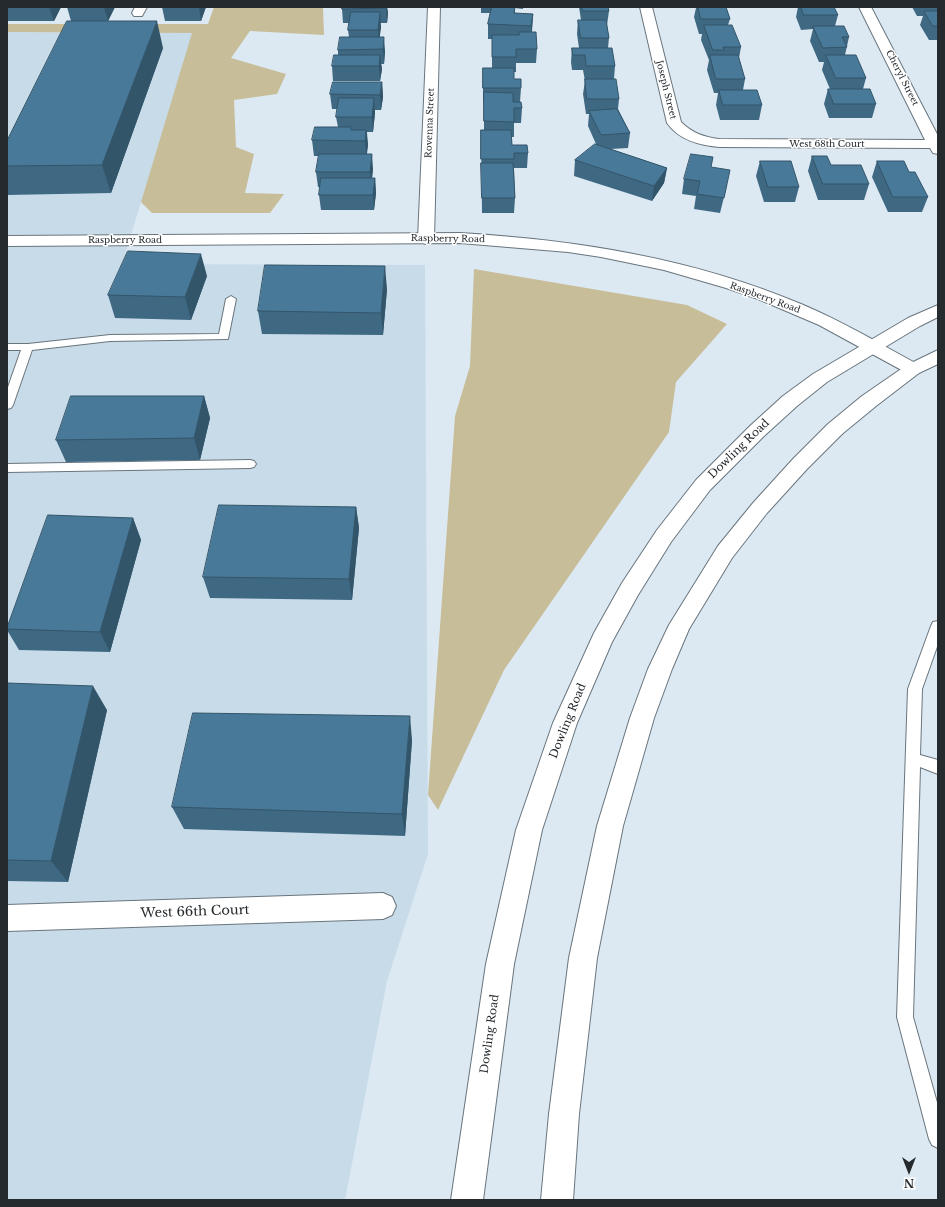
<!DOCTYPE html>
<html>
<head>
<meta charset="utf-8">
<style>
  body { margin:0 }
  #map { position:relative; width:945px; height:1207px; overflow:hidden; background:#dce9f3; font-family:"Libre Baskerville",serif }
  canvas { display:block }
  .frame { position:absolute; inset:0; border:8px solid #252a2e; pointer-events:none }
  .north { position:absolute; left:889px; top:1151px; width:40px; height:40px; -webkit-text-stroke:3px #fff; paint-order:stroke; rotate:180deg; font-size:11px; font-weight:700; line-height:16px; text-align:center; color:#252a2e }
  .north::after { content:''; display:block; margin:auto; width:14px; height:18px; background:#252a2e; clip-path:polygon(50% 0,100% 100%,50% 72%,0 100%) }
</style>
</head>
<body>
<div id="map">
<canvas width="945" height="1207"></canvas>
<div class="frame"></div>
<div class="north">N</div>
</div>
<script>
const ctx = document.querySelector('canvas').getContext('2d');
ctx.lineJoin = 'round';
function paint(path, color) {
  ctx.fillStyle = color;
  ctx.fill(path, 'evenodd');
}
function trace(path, color, width, dash) {
  ctx.strokeStyle = color;
  ctx.lineWidth = width;
  ctx.lineCap = dash ? 'butt' : 'round';
  ctx.setLineDash(dash || []);
  ctx.stroke(path);
}
function write(font, color, halo, rows, align = 'center') {
  ctx.font = font + ' "Libre Baskerville",serif';
  ctx.lineWidth = 3;
  ctx.setLineDash([]);
  ctx.textBaseline = 'middle';
  ctx.strokeStyle = halo;
  ctx.fillStyle = color;
  for (const [text, x, y, turn = 0] of rows) {
    ctx.save();
    ctx.translate(x, y);
    ctx.rotate((+turn || 0) * Math.PI / 180);
    ctx.textAlign = isNaN(turn) ? turn : align;
    if (halo) ctx.strokeText(text, 0, 0);
    ctx.fillText(text, 0, 0);
    ctx.restore();
  }
}
paint(new Path2D(`
  M 7,32 L 193,33 L 122,264 L 425,265 L 428,854 L 387,981 L 345,1200 L 7,1200 Z`), '#c8dbe9');
paint(new Path2D(`
  M 214,7 L 323,7 L 324,35 L 250,31 L 231,58 L 286,74 L 277,94 L 234,100 L 236,147 L 254,154 L 245,193 L 284,194 L 270,213 L 152,213 L 141,202 L 192,33 L 7,32 L 7,24 L 208,24 Z
  M 474,269 L 687,305 L 727,324 L 676,382 L 669,432 L 504,670 L 438,810 L 428,795 L 455,416 L 470,366 Z`), '#c8bd99');
const lane = new Path2D(`
  M 231,296 L 236,299 L 228,339 L 110,341 L 32,350 L 13,405 L 11,408 L 7,409 L 7,390 L 21,350 L 7,350 L 7,344 L 28,344 L 110,335 L 219,334 L 226,299 Z
  M 250,460 L 254,461 L 256,464 L 254,467 L 250,468 L 7,472 L 7,464 Z
  M 938,621 L 938,644 L 922,689 L 920,755 L 938,760 L 938,774 L 920,767 L 913,1017 L 938,1106 L 938,1148 L 932,1145 L 929,1139 L 897,1017 L 908,689 L 931,626 L 933,622 Z`);
const street = new Path2D(`
  M 135,7 L 147,7 L 142,16 L 134,16 L 132,13 Z
  M 428,7 L 440,7 L 434,239 L 432,242 L 426,244 L 420,242 L 418,239 Z
  M 640,7 L 652,7 L 681,122 C 692,133 704,137 719,139 L 925,140 L 859,7 L 871,7 L 938,136 L 938,154 L 933,153 L 930,148 L 719,147 C 699,145 679,140 667,123 Z
  M 383,893 L 392,897 L 396,906 L 392,915 L 383,919 L 7,931 L 7,905 Z`);
const secondary = new Path2D(`
  M 460,233 C 577,240 692,258 801,304 C 842,321 880,344 919,365 L 922,369 L 919,373 L 913,375 L 907,373 L 819,325 L 758,299 L 726,288 L 664,270 L 601,257 L 568,252 L 460,243 L 7,246 L 7,236 Z`);
const primary = new Path2D(`
  M 938,305 L 938,317 L 920,326 L 827,382 L 797,406 L 764,436 L 710,490 L 671,542 L 638,595 L 612,642 L 577,723 L 542,830 L 514,964 L 483,1200 L 451,1200 L 486,964 L 516,830 L 553,723 L 594,633 L 622,583 L 657,530 L 696,480 L 750,426 L 783,396 L 813,374 L 908,318 Z
  M 938,350 L 938,364 L 919,373 L 876,406 L 842,434 L 807,469 L 767,513 L 732,558 L 689,629 L 672,669 L 654,718 L 623,826 L 597,958 L 579,1114 L 573,1200 L 541,1200 L 549,1114 L 569,958 L 597,826 L 630,718 L 648,669 L 669,625 L 718,546 L 753,503 L 793,459 L 828,424 L 862,396 L 907,365 Z`);
trace(lane, '#69757d', 2);
trace(street, '#69757d', 2);
trace(secondary, '#69757d', 2);
trace(primary, '#69757d', 2);
paint(lane, '#fff');
paint(street, '#fff');
paint(secondary, '#fff');
paint(primary, '#fff');
paint(new Path2D(`
  M 7,7 L 61,7 L 54,21 L 8,21 L 7,17 Z
  M 67,7 L 115,7 L 108,21 L 163,48 L 111,193 L 7,195 L 7,141 L 71,21 Z
  M 162,7 L 206,7 L 201,21 L 165,21 Z
  M 387,7 L 388,13 L 387,23 L 380,23 L 381,27 L 379,37 L 385,51 L 384,64 L 381,64 L 382,69 L 380,81 L 333,81 L 332,66 L 338,55 L 338,50 L 349,37 L 348,30 L 349,23 L 343,23 L 342,9 Z
  M 481,7 L 523,7 L 523,9 L 515,8 L 515,13 L 533,14 L 532,32 L 537,49 L 536,63 L 516,63 L 516,72 L 514,72 L 514,79 L 521,88 L 520,102 L 522,108 L 521,123 L 514,123 L 514,137 L 511,137 L 512,145 L 528,153 L 527,168 L 514,168 L 515,198 L 514,213 L 482,213 L 481,130 L 484,130 L 484,102 L 483,102 L 483,68 L 492,68 L 492,39 L 488,39 L 488,24 L 490,13 L 481,13 Z
  M 579,7 L 608,7 L 609,11 L 607,25 L 609,38 L 608,48 L 615,66 L 614,79 L 619,99 L 618,109 L 630,133 L 628,148 L 611,149 L 667,168 L 664,183 L 652,201 L 574,176 L 575,160 L 596,144 L 588,126 L 589,114 L 586,114 L 583,94 L 585,81 L 583,70 L 572,70 L 571,62 L 572,48 L 579,48 L 577,34 L 578,20 L 581,20 Z
  M 692,7 L 726,7 L 730,19 L 728,25 L 741,47 L 739,58 L 745,79 L 743,90 L 762,105 L 759,120 L 720,120 L 716,105 L 718,93 L 714,93 L 707,70 L 709,60 L 701,40 L 702,34 L 699,34 L 694,17 L 696,8 L 692,8 Z
  M 798,7 L 834,7 L 838,15 L 835,26 L 849,37 L 845,55 L 866,78 L 863,89 L 876,104 L 872,118 L 829,118 L 824,104 L 828,89 L 830,89 L 822,70 L 824,62 L 819,62 L 810,41 L 813,29 L 801,30 L 796,17 Z
  M 912,7 L 938,7 L 938,40 L 929,40 L 920,25 L 923,16 L 917,16 Z
  M 382,82 L 383,97 L 381,110 L 375,110 L 375,113 L 373,132 L 367,132 L 368,145 L 367,154 L 373,169 L 372,178 L 375,178 L 376,193 L 374,210 L 321,210 L 319,195 L 320,187 L 318,187 L 316,172 L 319,156 L 314,156 L 312,140 L 338,127 L 336,117 L 338,109 L 332,109 L 330,94 Z
  M 812,156 L 869,184 L 864,200 L 818,200 L 808,171 Z
  M 760,161 L 799,187 L 795,202 L 764,202 L 756,176 Z
  M 877,161 L 909,172 L 928,197 L 922,212 L 888,212 L 872,177 Z
  M 711,167 L 727,185 L 720,213 L 694,209 L 696,196 L 682,194 L 684,179 Z
  M 207,276 L 191,320 L 115,318 L 108,295 Z
  M 387,289 L 383,335 L 262,334 L 258,311 Z
  M 204,396 L 210,418 L 200,460 L 66,462 L 56,440 Z
  M 356,507 L 359,528 L 352,600 L 210,598 L 203,577 Z
  M 133,518 L 141,540 L 110,652 L 19,650 L 7,630 L 7,628 Z
  M 7,683 L 107,710 L 68,882 L 7,881 Z
  M 412,740 L 405,836 L 184,829 L 172,807 Z`), '#3f6883');
paint(new Path2D(`
  M 49,7 L 61,7 L 54,21 Z
  M 104,7 L 115,7 L 108,21 Z
  M 199,7 L 206,7 L 201,21 Z
  M 386,7 L 387,7 L 388,13 L 387,23 Z
  M 380,12 L 381,27 L 379,44 L 378,30 Z
  M 533,14 L 532,28 L 531,41 L 531,26 Z
  M 157,21 L 163,48 L 111,193 L 102,165 Z
  M 384,37 L 385,51 L 384,64 L 383,49 Z
  M 380,55 L 382,69 L 380,81 L 379,66 Z
  M 382,82 L 383,97 L 381,110 L 380,95 Z
  M 374,98 L 375,113 L 373,132 L 372,117 Z
  M 366,130 L 368,145 L 366,156 L 365,141 Z
  M 372,154 L 373,169 L 371,187 L 370,172 Z
  M 667,168 L 664,183 L 652,201 L 654,186 Z
  M 375,178 L 376,193 L 374,210 L 373,195 Z
  M 201,254 L 207,276 L 191,320 L 185,297 Z
  M 385,266 L 387,289 L 383,335 L 381,313 Z
  M 204,396 L 210,418 L 200,460 L 194,438 Z
  M 356,507 L 359,528 L 352,600 L 349,579 Z
  M 133,518 L 141,540 L 110,652 L 100,632 Z
  M 93,686 L 107,710 L 68,882 L 51,861 Z
  M 410,716 L 412,740 L 405,836 L 402,814 Z`), '#33556a');
const building = new Path2D(`
  M 342,7 L 386,7 L 386,8 L 342,9 Z
  M 492,7 L 515,7 L 514,13 L 533,14 L 531,26 L 488,24 Z
  M 582,7 L 608,7 L 609,11 L 583,11 Z
  M 698,7 L 726,7 L 730,19 L 701,19 Z
  M 801,7 L 834,7 L 838,15 L 804,15 Z
  M 924,11 L 938,11 L 938,26 L 933,26 Z
  M 351,12 L 380,12 L 378,30 L 348,30 Z
  M 578,20 L 606,20 L 609,38 L 581,38 Z
  M 67,21 L 157,21 L 102,165 L 7,166 L 7,141 Z
  M 704,25 L 732,25 L 741,47 L 723,47 L 724,50 L 713,50 Z
  M 813,26 L 844,26 L 849,37 L 842,37 L 847,47 L 823,48 Z
  M 519,32 L 536,32 L 537,49 L 516,49 L 516,57 L 492,57 L 492,35 L 519,35 Z
  M 340,37 L 384,37 L 383,49 L 338,50 Z
  M 572,48 L 612,48 L 615,66 L 586,66 L 585,55 L 573,55 Z
  M 334,55 L 380,55 L 379,66 L 332,66 Z
  M 710,55 L 738,55 L 745,79 L 716,79 Z
  M 826,55 L 856,55 L 866,78 L 836,78 Z
  M 483,68 L 514,68 L 514,79 L 521,79 L 521,88 L 483,88 Z
  M 585,79 L 616,79 L 619,99 L 587,99 Z
  M 333,82 L 382,82 L 380,95 L 330,94 Z
  M 828,89 L 870,89 L 876,104 L 834,104 Z
  M 719,90 L 757,90 L 762,105 L 723,105 Z
  M 484,92 L 513,93 L 513,102 L 521,102 L 522,108 L 514,108 L 514,122 L 484,121 Z
  M 339,98 L 374,98 L 372,117 L 336,117 Z
  M 617,109 L 630,133 L 601,135 L 589,111 Z
  M 315,127 L 351,127 L 351,130 L 366,130 L 365,141 L 312,140 Z
  M 481,130 L 511,130 L 512,145 L 527,145 L 528,153 L 514,153 L 514,159 L 481,159 Z
  M 595,144 L 667,168 L 654,186 L 575,160 Z
  M 319,154 L 372,154 L 370,172 L 316,172 Z
  M 691,154 L 713,157 L 711,167 L 730,170 L 724,198 L 697,194 L 700,181 L 684,179 Z
  M 812,156 L 827,156 L 831,165 L 861,165 L 869,184 L 823,184 Z
  M 760,161 L 791,161 L 799,187 L 768,187 Z
  M 877,161 L 904,161 L 909,172 L 915,172 L 928,197 L 893,197 Z
  M 481,163 L 513,163 L 515,198 L 482,198 Z
  M 321,178 L 375,178 L 373,195 L 319,195 Z
  M 128,251 L 201,254 L 185,297 L 108,295 Z
  M 265,265 L 385,266 L 381,313 L 258,311 Z
  M 71,396 L 204,396 L 194,438 L 56,440 Z
  M 219,505 L 356,507 L 349,579 L 203,577 Z
  M 48,515 L 133,518 L 100,632 L 7,629 L 7,628 Z
  M 7,683 L 93,686 L 51,861 L 7,860 Z
  M 193,713 L 410,716 L 402,814 L 172,807 Z`);
paint(building, '#497998');
trace(building, '#33556a', 1);
write('9px', '#252a2e', '#fff', [
  ["Cheryl Street",902,78,63],
  ["Joseph Street",666,90,76],
  ["Rovenna Street",430,123,-88],
  ["West 68th Court",827,144],
  ["Raspberry Road",448,239,1],
  ["Raspberry Road",125,240],
  ["Raspberry Road",765,298,20]
]);
write('11px', '#252a2e', '#fff', [
  ["Dowling Road",739,449,-44],
  ["Dowling Road",568,721,-68],
  ["Dowling Road",490,1034,-82]
]);
write('13px', '#252a2e', '#fff', [
  ["West 66th Court",195,912,-2]
]);
</script>
</body>
</html>
